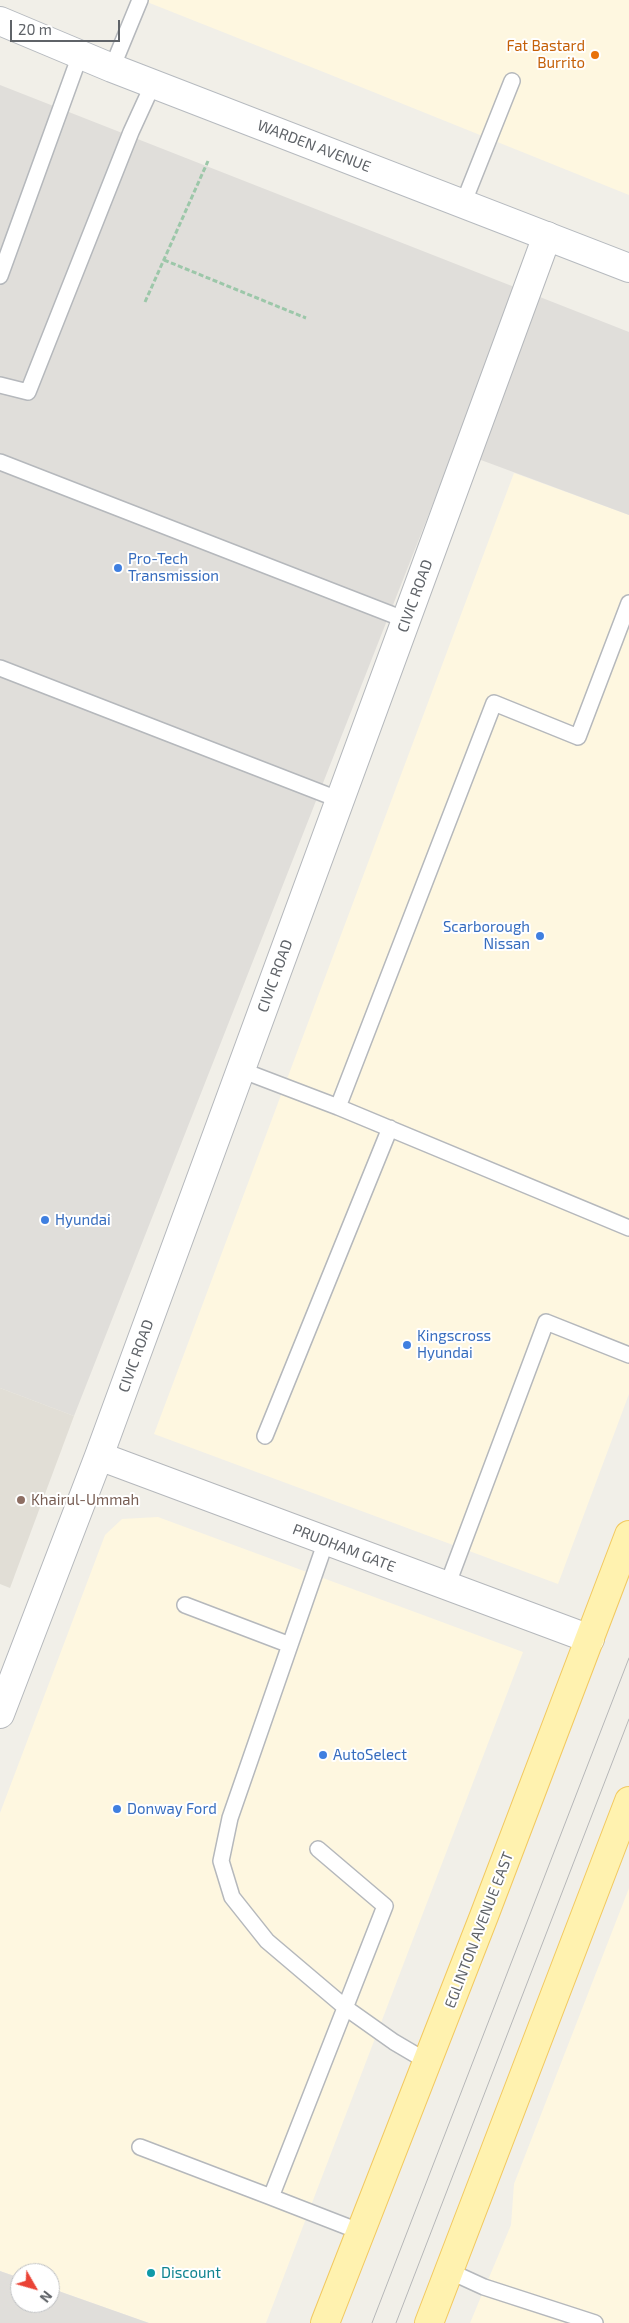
<!DOCTYPE html>
<html>
<head>
<meta charset="utf-8">
<style>
  body { margin:0 }
  #map { position:relative; width:629px; height:2323px; overflow:hidden; background:#f1efe8; font-family:"Exo 2",sans-serif }
  canvas { display:block }
  .north { position:absolute; left:10px; top:2263px; width:50px; height:50px; box-sizing:border-box; background:#fff; border:1px solid #bfc1c3; border-radius:50%; rotate:128deg; font-size:14px; font-weight:700; line-height:20px; text-align:center; color:#5f6368 }
  .north::after { content:''; display:block; margin:auto; width:18px; height:22px; background:#ea4335; clip-path:polygon(50% 0,100% 100%,50% 72%,0 100%) }
  .scale { position:absolute; left:10px; top:20px; width:110px; height:22px; box-sizing:border-box; border:2px solid #5f6368; border-top:0; padding-left:6px; font-size:15px; line-height:18px; white-space:nowrap; color:#5f6368; -webkit-text-stroke:4px #fff; paint-order:stroke }
</style>
</head>
<body>
<div id="map">
<canvas width="629" height="2323"></canvas>
<div class="north">N</div>
<div class="scale">20 m</div>
</div>
<script>
const ctx = document.querySelector('canvas').getContext('2d');
ctx.lineJoin = 'round';
function paint(path, color) {
  ctx.fillStyle = color;
  ctx.fill(path, 'evenodd');
}
function trace(path, color, width, dash) {
  ctx.strokeStyle = color;
  ctx.lineWidth = width;
  ctx.lineCap = dash ? 'butt' : 'round';
  ctx.setLineDash(dash || []);
  ctx.stroke(path);
}
function write(font, color, halo, rows, align = 'center') {
  ctx.font = font + ' "Exo 2",sans-serif';
  ctx.lineWidth = 4;
  ctx.setLineDash([]);
  ctx.textBaseline = 'middle';
  ctx.strokeStyle = halo;
  ctx.fillStyle = color;
  for (const [text, x, y, turn = 0] of rows) {
    ctx.save();
    ctx.translate(x, y);
    ctx.rotate((+turn || 0) * Math.PI / 180);
    ctx.textAlign = isNaN(turn) ? turn : align;
    if (halo) ctx.strokeText(text, 0, 0);
    ctx.fillText(text, 0, 0);
    ctx.restore();
  }
}
paint(new Path2D(`
  M 142,0 L 629,0 L 629,195 L 326,73 Z
  M 514,473 L 629,515 L 629,1394 L 558,1584 L 154,1434 Z
  M 158,1517 L 523,1652 L 266,2323 L 149,2323 L 50,2288 L 50,2273 L 20,2273 L 20,2278 L 0,2271 L 0,1813 L 105,1535 L 122,1519 Z
  M 629,1888 L 629,2323 L 470,2323 L 511,2225 L 514,2184 Z`), '#fef7e0');
paint(new Path2D(`
  M 0,85 L 629,332 L 629,515 L 454,450 L 74,1416 L 0,1388 Z
  M 0,2271 L 20,2278 L 20,2303 L 50,2303 L 50,2288 L 149,2323 L 0,2323 Z`), '#e0deda');
paint(new Path2D(`
  M 0,1388 L 74,1416 L 10,1588 L 0,1584 Z`), '#e1ded6');
const service = new Path2D(`
  M 112,68 L 140,0
  M 463,204 L 512,81
  M 0,276 L 80,55
  M 0,385 L 28,392 L 131,132 L 153,84
  M 0,462 L 406,620
  M 629,603 L 578,737 L 494,703 L 338,1107 L 629,1228
  M 0,668 L 340,800
  M 241,1070 L 338,1107
  M 265,1436 L 390,1128
  M 326,1541 L 230,1818 L 221,1861 L 232,1897 L 267,1941 L 346,2008 L 394,2042 L 428,2062
  M 447,1586 L 546,1322 L 629,1355
  M 185,1605 L 290,1645
  M 140,2147 L 271,2197 L 385,1906 L 318,1849
  M 271,2197 L 361,2232
  M 449,2271 L 484,2287 L 595,2323`);
const minor = new Path2D(`
  M 99,1456 L 590,1639
  M 0,1714 L 99,1456 L 547,236`);
const secondary = new Path2D(`
  M 0,21 L 112,68 L 629,268`);
const primary = new Path2D(`
  M 325,2323 L 484,1916 L 629,1535
  M 429,2323 L 629,1801`);
trace(service, '#b5b8bc', 18);
trace(minor, '#b5b8bc', 30);
trace(secondary, '#b6babf', 30);
trace(primary, '#f2c960', 30);
trace(new Path2D(`
  M 164,260 L 306,318
  M 145,302 L 208,161`), '#9cc7a9', 3, [5, 2.5]);
trace(service, '#fff', 15);
trace(minor, '#fff', 28);
trace(secondary, '#fff', 28);
trace(primary, '#fff2af', 28);
trace(new Path2D(`
  M 372,2323 L 629,1658
  M 396,2323 L 629,1719`), '#b6b7b8', 1);
for (const [x, y, r, color] of [
  [595,55,5,"#e8710a"],
  [118,568,5,"#3f7fe0"],
  [540,936,5,"#3f7fe0"],
  [45,1220,5,"#3f7fe0"],
  [407,1345,5,"#3f7fe0"],
  [21,1500,5,"#8d6e63"],
  [323,1755,5,"#3f7fe0"],
  [117,1809,5,"#3f7fe0"],
  [151,2273,5,"#0f9aa8"]
]) {
  const dot = new Path2D();
  dot.arc(x, y, r, 0, 2 * Math.PI);
  ctx.fillStyle = color;
  ctx.fill(dot);
  trace(dot, '#fff', 2);
}
write('15px', '#c56008', '#fff', [
  ["Fat Bastard",585,46],
  ["Burrito",585,63]
], 'right');
write('15px', '#5f6368', '#fff', [
  ["WARDEN AVENUE",314,146,21],
  ["CIVIC ROAD",415,596,-70],
  ["CIVIC ROAD",275,976,-70],
  ["CIVIC ROAD",136,1356,-70],
  ["PRUDHAM GATE",344,1548,21],
  ["EGLINTON AVENUE EAST",479,1930,-69]
]);
write('15px', '#366cbe', '#fff', [
  ["Pro-Tech",128,559],
  ["Transmission",128,576],
  ["Scarborough",530,927,"right"],
  ["Nissan",530,944,"right"],
  ["Hyundai",55,1220],
  ["Kingscross",417,1336],
  ["Hyundai",417,1353],
  ["AutoSelect",333,1755],
  ["Donway Ford",127,1809]
], 'left');
write('15px', '#785e54', '#fff', [
  ["Khairul-Ummah",31,1500]
], 'left');
write('15px', '#0d838f', '#fff', [
  ["Discount",161,2273]
], 'left');
</script>
</body>
</html>
